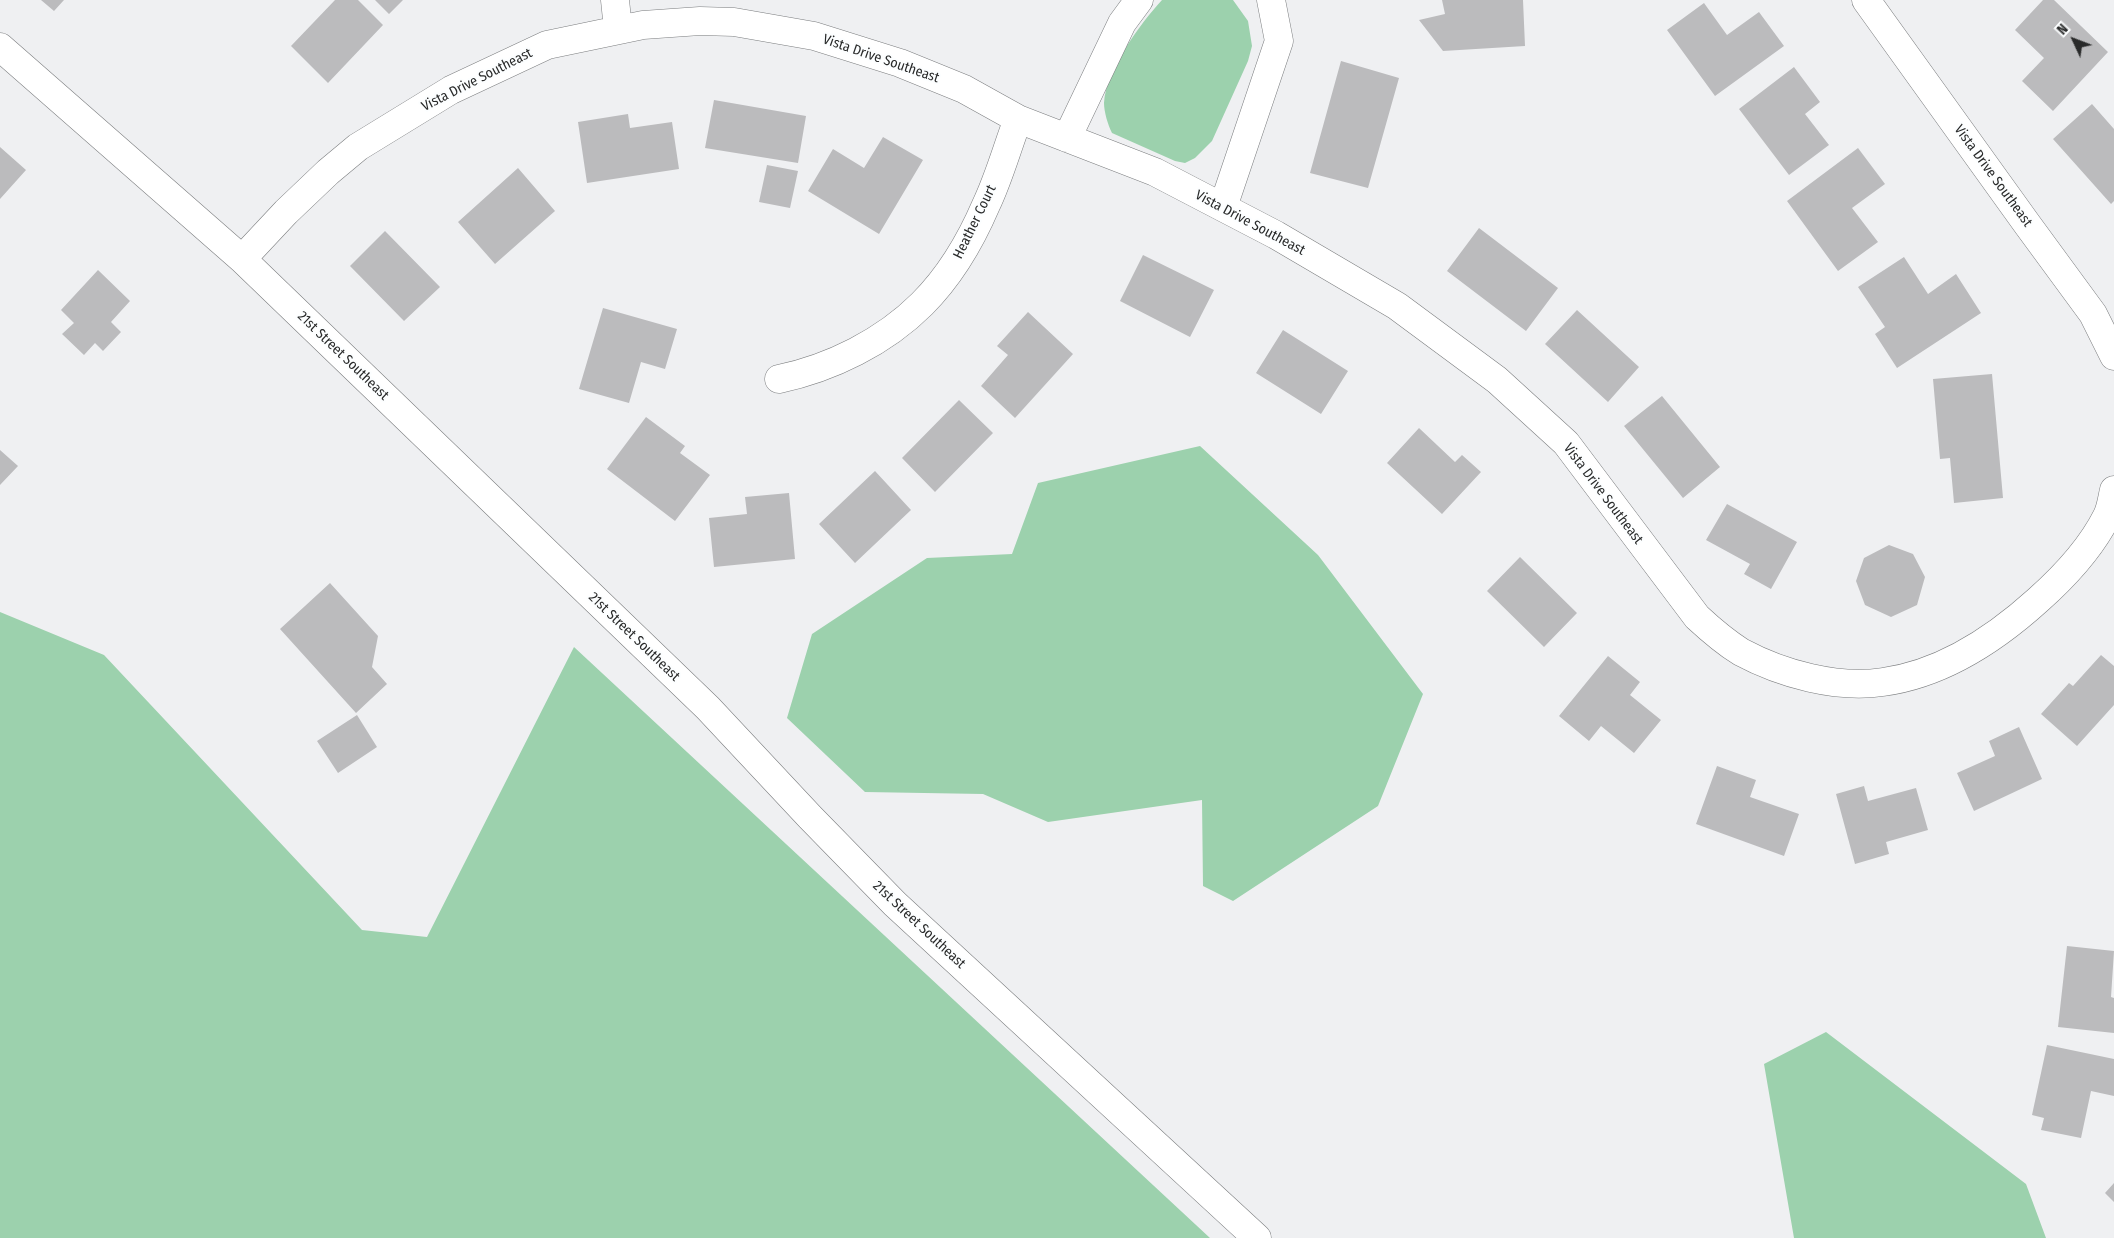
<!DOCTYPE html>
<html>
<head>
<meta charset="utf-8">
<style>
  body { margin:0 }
  #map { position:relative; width:2114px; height:1238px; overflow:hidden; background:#eff0f2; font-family:"Fira Sans Condensed",sans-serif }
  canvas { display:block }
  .north { position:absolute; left:2049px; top:15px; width:50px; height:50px; -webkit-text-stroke:4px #fcfeff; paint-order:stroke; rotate:313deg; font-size:14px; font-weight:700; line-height:20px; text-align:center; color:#292a2a }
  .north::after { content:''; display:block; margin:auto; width:18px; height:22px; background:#292a2a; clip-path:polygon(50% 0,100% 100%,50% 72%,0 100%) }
</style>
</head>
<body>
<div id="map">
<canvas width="2114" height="1238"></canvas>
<div class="north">N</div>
</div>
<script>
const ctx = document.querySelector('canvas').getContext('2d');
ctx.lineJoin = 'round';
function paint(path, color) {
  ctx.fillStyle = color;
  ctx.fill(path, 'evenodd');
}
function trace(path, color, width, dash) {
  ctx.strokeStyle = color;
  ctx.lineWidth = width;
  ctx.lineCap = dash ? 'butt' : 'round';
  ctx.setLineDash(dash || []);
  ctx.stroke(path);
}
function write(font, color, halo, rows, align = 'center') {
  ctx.font = font + ' "Fira Sans Condensed",sans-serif';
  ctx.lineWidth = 4;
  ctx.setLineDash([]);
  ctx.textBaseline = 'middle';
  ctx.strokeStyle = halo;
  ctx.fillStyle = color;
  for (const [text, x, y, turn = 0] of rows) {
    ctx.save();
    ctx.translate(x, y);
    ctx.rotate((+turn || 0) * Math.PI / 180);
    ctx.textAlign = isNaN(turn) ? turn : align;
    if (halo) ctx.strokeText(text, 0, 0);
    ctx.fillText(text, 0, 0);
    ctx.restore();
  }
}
paint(new Path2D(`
  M 1162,0 L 1233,0 L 1248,21 L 1252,46 L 1248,61 L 1212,141 L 1195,158 L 1185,163 L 1175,161 L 1112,133 C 1108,125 1104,112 1104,103 C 1106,70 1140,24 1162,0 Z
  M 1200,446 L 1318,555 L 1423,694 L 1378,806 L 1233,901 L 1203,886 L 1202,800 L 1048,822 L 983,794 L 865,792 L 787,718 L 812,634 L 927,558 L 1012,554 L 1038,483 Z
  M 0,612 L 104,655 L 362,930 L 427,937 L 574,647 L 1210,1238 L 0,1238 Z
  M 1826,1032 L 2026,1184 L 2046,1238 L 1794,1238 L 1764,1064 Z`), '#9cd1ad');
paint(new Path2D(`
  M 41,0 L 64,0 L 54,11 Z
  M 335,0 L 358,0 L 383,25 L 328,83 L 291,46 Z
  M 375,0 L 403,0 L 389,14 Z
  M 1442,0 L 1523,0 L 1525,46 L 1443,51 L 1419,20 L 1445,14 Z
  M 2043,0 L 2054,0 L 2108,52 L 2053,111 L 2022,81 L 2044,58 L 2015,30 Z
  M 1704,3 L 1727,35 L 1759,12 L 1784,46 L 1715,96 L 1667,30 Z
  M 1341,61 L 1399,78 L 1368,188 L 1310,173 Z
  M 1794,67 L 1820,102 L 1805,114 L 1829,145 L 1789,175 L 1739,109 Z
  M 714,100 L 806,116 L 798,163 L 705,148 Z
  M 2092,104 L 2114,129 L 2114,201 L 2111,204 L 2053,139 Z
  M 628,114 L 630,128 L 672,122 L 679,169 L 587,183 L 578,122 Z
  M 883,137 L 923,160 L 879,234 L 808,191 L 833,149 L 864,168 Z
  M 0,147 L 26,170 L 0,199 Z
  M 1858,148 L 1885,184 L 1852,208 L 1878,242 L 1838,271 L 1787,201 Z
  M 767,165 L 798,171 L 790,208 L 759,202 Z
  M 518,168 L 555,211 L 495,264 L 458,222 Z
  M 1479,228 L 1558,288 L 1526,331 L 1447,271 Z
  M 385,231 L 440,287 L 404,321 L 350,266 Z
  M 1143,255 L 1214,290 L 1190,337 L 1120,301 Z
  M 1904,257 L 1928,294 L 1956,274 L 1981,313 L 1897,368 L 1875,334 L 1885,327 L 1858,287 Z
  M 98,270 L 130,301 L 111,322 L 121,332 L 103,351 L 95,343 L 84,355 L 62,334 L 74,323 L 61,310 Z
  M 603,308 L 677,329 L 665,369 L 641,362 L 629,403 L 579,389 Z
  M 1577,310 L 1639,367 L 1608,402 L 1545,344 Z
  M 1028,312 L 1073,354 L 1015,418 L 981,386 L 1008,355 L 997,346 Z
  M 1283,330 L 1348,371 L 1321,414 L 1256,373 Z
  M 1992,374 L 2003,498 L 1954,503 L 1950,458 L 1940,459 L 1933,379 Z
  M 1662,396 L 1720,467 L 1683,498 L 1624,426 Z
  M 959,400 L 993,433 L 935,492 L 902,458 Z
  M 646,417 L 685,446 L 680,453 L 710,475 L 675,521 L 607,469 Z
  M 1419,428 L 1455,462 L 1462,455 L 1481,472 L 1442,514 L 1387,463 Z
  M 0,450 L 18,466 L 0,485 Z
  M 875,471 L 911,510 L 855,563 L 819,524 Z
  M 789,493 L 795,559 L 714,567 L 709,518 L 747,514 L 745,497 Z
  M 1727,504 L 1797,542 L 1771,589 L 1744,574 L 1750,564 L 1706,540 Z
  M 1889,545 L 1913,554 L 1925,577 L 1917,605 L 1891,617 L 1865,605 L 1856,581 L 1864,558 Z
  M 1520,557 L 1577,613 L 1544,647 L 1487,591 Z
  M 330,583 L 378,636 L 372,667 L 387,684 L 356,713 L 280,629 Z
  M 2101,655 L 2114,666 L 2114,705 L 2077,746 L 2041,714 L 2069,683 L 2073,686 Z
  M 1608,656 L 1640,682 L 1630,695 L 1661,720 L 1634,753 L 1601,726 L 1589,741 L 1559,716 Z
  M 357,715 L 377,747 L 338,773 L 317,741 Z
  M 2019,727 L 2042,779 L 1974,811 L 1957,773 L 1995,756 L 1989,741 Z
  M 1717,766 L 1756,780 L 1750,797 L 1799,814 L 1784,856 L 1696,824 Z
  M 1864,786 L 1868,801 L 1916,788 L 1928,830 L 1886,842 L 1889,854 L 1855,864 L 1836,794 Z
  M 2067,946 L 2114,951 L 2111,997 L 2114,998 L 2114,1033 L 2058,1027 Z
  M 2047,1045 L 2114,1059 L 2114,1096 L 2091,1091 L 2081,1138 L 2041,1130 L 2044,1118 L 2032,1115 Z
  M 2114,1183 L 2114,1202 L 2105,1193 Z`), '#bbbbbd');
const street = new Path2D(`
  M 615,0 L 618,29
  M 1866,0 L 2027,224 L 2093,314 L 2114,356
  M 0,47 L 242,259 L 708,708 L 810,817 L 895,904 L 1257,1238
  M 1067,138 L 1122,23 L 1139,0
  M 1223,207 L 1279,41 L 1271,0
  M 242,259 L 286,212 L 328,172 L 358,147 L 451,90 L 547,45 L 643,25 L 700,21 L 734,22 L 814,36 L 900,63 L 964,89 L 1018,119 L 1155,172 L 1276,235 L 1397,306 L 1497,380 L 1566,443 L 1697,617 C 1711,630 1725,642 1741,652 C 1782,674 1837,689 1883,682 C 1942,674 1995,639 2038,600 C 2065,576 2091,548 2107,516 C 2111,508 2112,498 2114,490
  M 779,379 C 831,368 884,342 922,304 C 949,277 971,240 986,205 C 999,178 1007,148 1018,119`);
trace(street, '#7b7d7f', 29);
trace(street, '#fff', 28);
write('14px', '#292a2a', '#fcfeff', [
  ["Vista Drive Southeast",881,59,19],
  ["Vista Drive Southeast",477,80,-27],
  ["Vista Drive Southeast",1993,176,54],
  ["Heather Court",975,222,-64],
  ["Vista Drive Southeast",1250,223,28],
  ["21st Street Southeast",343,356,44],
  ["Vista Drive Southeast",1603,494,53],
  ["21st Street Southeast",634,637,44],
  ["21st Street Southeast",919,925,43]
]);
</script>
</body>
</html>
